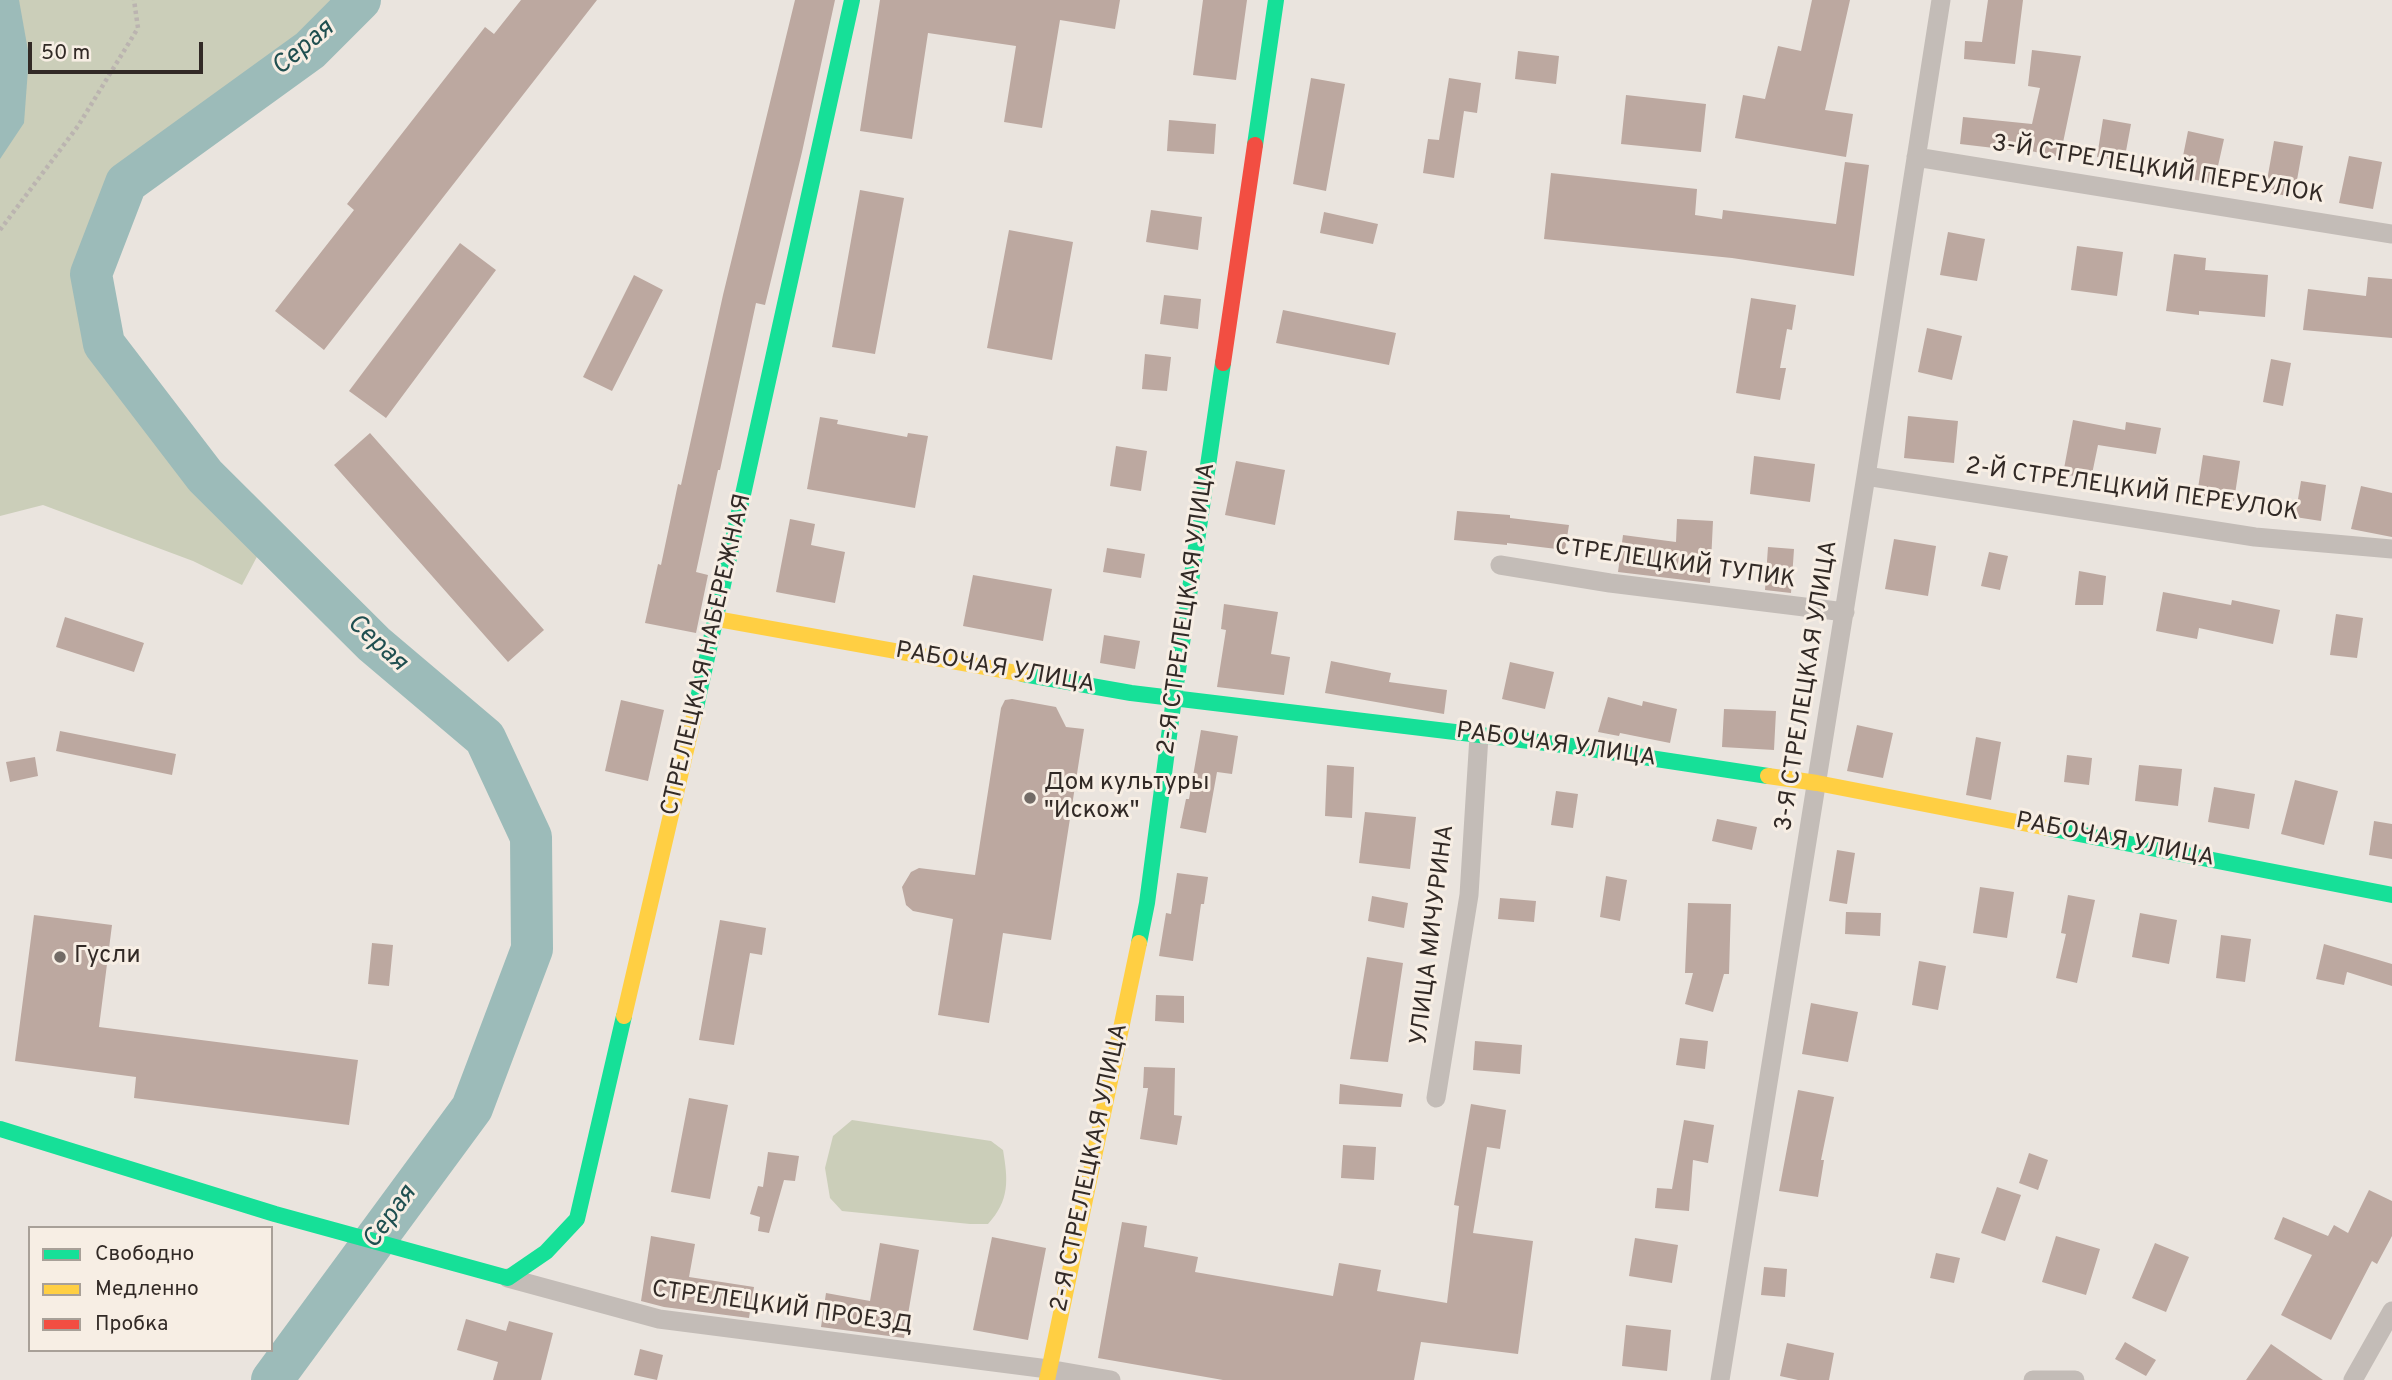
<!DOCTYPE html>
<html>
<head>
<meta charset="utf-8">
<style>
  body { margin:0 }
  #map { position:relative; width:2392px; height:1380px; overflow:hidden; background:#eae4de; font-family:Overpass,sans-serif }
  canvas { display:block }
  .legend { position:absolute; left:28px; top:1226px; width:245px; height:126px; box-sizing:border-box; background:#f7eee4; border:2px solid #a8a098; margin:0; padding:9px 12px; list-style:none; font-size:21px; color:#322a26 }
  .legend li { display:flex; align-items:center; gap:14px; height:35px }
  .legend b { width:35px; border:2px solid #a8a098 }
  .scale { position:absolute; left:28px; top:42px; width:175px; height:32px; box-sizing:border-box; border:4px solid #322a26; border-top:0; padding-left:9px; font-size:21px; line-height:24px; white-space:nowrap; color:#322a26; -webkit-text-stroke:5px #f7eee4; paint-order:stroke }
</style>
</head>
<body>
<div id="map">
<canvas width="2392" height="1380"></canvas>
<ul class="legend">
<li><b style="height:9px;background:#16e098"></b>Свободно</li>
<li><b style="height:9px;background:#ffcf43"></b>Медленно</li>
<li><b style="height:9px;background:#f24e42"></b>Пробка</li>
</ul>
<div class="scale">50 m</div>
</div>
<script>
const ctx = document.querySelector('canvas').getContext('2d');
ctx.lineJoin = 'round';
function paint(path, color) {
  ctx.fillStyle = color;
  ctx.fill(path, 'evenodd');
}
function trace(path, color, width, dash) {
  ctx.strokeStyle = color;
  ctx.lineWidth = width;
  ctx.lineCap = dash ? 'butt' : 'round';
  ctx.setLineDash(dash || []);
  ctx.stroke(path);
}
function write(font, color, halo, rows, align = 'center') {
  ctx.font = font + ' Overpass,sans-serif';
  ctx.lineWidth = 6;
  ctx.setLineDash([]);
  ctx.textBaseline = 'middle';
  ctx.strokeStyle = halo;
  ctx.fillStyle = color;
  for (const [text, x, y, turn = 0] of rows) {
    ctx.save();
    ctx.translate(x, y);
    ctx.rotate((+turn || 0) * Math.PI / 180);
    ctx.textAlign = isNaN(turn) ? turn : align;
    if (halo) ctx.strokeText(text, 0, 0);
    ctx.fillText(text, 0, 0);
    ctx.restore();
  }
}
paint(new Path2D(`
  M 0,0 L 340,0 L 297,38 L 123,162 L 86,252 L 91,344 L 161,442 L 260,551 L 242,585 L 193,561 L 43,505 L 0,516 Z
  M 852,1120 L 991,1141 L 1003,1150 C 1008,1180 1010,1200 988,1224 L 970,1224 L 842,1211 L 830,1198 L 825,1168 L 833,1136 Z`), '#cbceb9');
paint(new Path2D(`
  M 0,0 L 19,0 L 29,56 L 24,123 L 0,159 Z`), '#9cbbb9');
trace(new Path2D(`
  M 272,1380 L 472,1108 L 532,949 L 531,837 L 485,738 L 374,644 L 205,476 L 104,344 L 91,274 L 126,183 L 310,50 L 360,0`), '#9cbbb9', 42);
paint(new Path2D(`
  M 521,0 L 597,0 L 324,350 L 275,311 L 354,210 L 347,204 L 485,27 L 494,34 Z
  M 795,0 L 835,0 L 802,152 L 765,305 L 756,303 L 720,470 L 718,470 L 696,572 L 708,575 L 696,633 L 645,623 L 658,564 L 661,565 L 678,484 L 681,485 L 723,295 Z
  M 880,0 L 1120,0 L 1115,29 L 1060,20 L 1042,128 L 1004,122 L 1016,46 L 928,33 L 912,139 L 860,131 Z
  M 1203,0 L 1247,0 L 1236,80 L 1193,75 Z
  M 1812,0 L 1850,0 L 1825,110 L 1853,114 L 1846,157 L 1735,138 L 1743,95 L 1765,99 L 1778,46 L 1801,51 Z
  M 1988,0 L 2023,0 L 2015,64 L 1964,59 L 1965,41 L 1982,42 Z
  M 2032,50 L 2081,56 L 2060,157 L 2011,147 L 2011,150 L 1960,144 L 1963,117 L 2032,124 L 2040,88 L 2028,86 Z
  M 1518,51 L 1559,56 L 1556,84 L 1515,79 Z
  M 1311,78 L 1345,84 L 1326,191 L 1293,184 Z
  M 1449,78 L 1481,83 L 1477,113 L 1464,111 L 1454,178 L 1423,173 L 1428,139 L 1439,140 Z
  M 1626,95 L 1706,104 L 1701,152 L 1621,144 Z
  M 2103,119 L 2131,124 L 2124,162 L 2097,157 Z
  M 1169,120 L 1216,124 L 1214,154 L 1167,151 Z
  M 2188,131 L 2224,139 L 2214,184 L 2179,176 Z
  M 2274,141 L 2303,146 L 2294,197 L 2265,192 Z
  M 2349,156 L 2382,162 L 2373,209 L 2339,203 Z
  M 1845,162 L 1869,165 L 1854,276 L 1732,258 L 1544,239 L 1551,173 L 1697,189 L 1695,215 L 1722,219 L 1723,210 L 1836,224 Z
  M 860,190 L 904,198 L 875,354 L 832,347 Z
  M 1151,210 L 1202,217 L 1198,250 L 1146,242 Z
  M 1324,212 L 1378,224 L 1373,244 L 1320,233 Z
  M 1009,230 L 1073,242 L 1052,360 L 987,348 Z
  M 1948,232 L 1985,239 L 1977,281 L 1940,275 Z
  M 460,243 L 496,270 L 386,418 L 349,391 Z
  M 2077,246 L 2123,252 L 2117,296 L 2071,290 Z
  M 2174,254 L 2206,258 L 2205,270 L 2268,275 L 2265,317 L 2199,311 L 2199,315 L 2166,311 Z
  M 634,275 L 663,290 L 612,391 L 583,377 Z
  M 2368,277 L 2392,279 L 2392,338 L 2303,330 L 2308,289 L 2366,296 Z
  M 1164,295 L 1201,299 L 1198,329 L 1160,324 Z
  M 1751,298 L 1796,305 L 1792,330 L 1787,329 L 1780,368 L 1786,368 L 1780,400 L 1736,393 Z
  M 1283,310 L 1396,333 L 1389,365 L 1276,343 Z
  M 1927,328 L 1962,336 L 1952,380 L 1918,372 Z
  M 1145,354 L 1171,357 L 1167,391 L 1142,389 Z
  M 2271,359 L 2291,363 L 2283,406 L 2263,402 Z
  M 1908,416 L 1958,421 L 1954,463 L 1904,458 Z
  M 820,417 L 838,420 L 837,424 L 907,437 L 908,433 L 928,436 L 915,508 L 807,489 Z
  M 2073,420 L 2125,430 L 2126,422 L 2161,428 L 2156,454 L 2098,445 L 2091,479 L 2063,474 Z
  M 370,433 L 544,630 L 508,662 L 334,465 Z
  M 1116,446 L 1147,451 L 1141,491 L 1110,486 Z
  M 2203,455 L 2240,461 L 2234,501 L 2197,495 Z
  M 1754,456 L 1815,464 L 1810,502 L 1750,494 Z
  M 1236,461 L 1285,470 L 1275,525 L 1225,515 Z
  M 2301,481 L 2326,485 L 2321,521 L 2295,517 Z
  M 2361,486 L 2392,493 L 2392,537 L 2351,529 Z
  M 1457,511 L 1510,515 L 1510,518 L 1569,525 L 1565,550 L 1507,543 L 1507,545 L 1454,540 Z
  M 790,519 L 815,524 L 811,545 L 845,552 L 835,603 L 776,592 Z
  M 1677,519 L 1713,521 L 1710,583 L 1618,572 L 1623,535 L 1676,542 Z
  M 1894,539 L 1936,546 L 1928,596 L 1885,589 Z
  M 1768,547 L 1794,549 L 1791,593 L 1765,590 Z
  M 1107,548 L 1145,554 L 1141,578 L 1103,572 Z
  M 1989,552 L 2008,556 L 2000,590 L 1981,586 Z
  M 2079,571 L 2106,576 L 2103,605 L 2075,605 Z
  M 973,575 L 1052,589 L 1043,641 L 963,626 Z
  M 2163,592 L 2231,605 L 2232,600 L 2280,610 L 2273,644 L 2199,628 L 2197,639 L 2156,631 Z
  M 1224,604 L 1278,612 L 1271,654 L 1290,657 L 1284,695 L 1217,687 L 1226,630 L 1221,629 Z
  M 2336,614 L 2363,618 L 2357,658 L 2330,655 Z
  M 65,617 L 144,643 L 134,672 L 56,647 Z
  M 1104,635 L 1140,641 L 1135,669 L 1100,663 Z
  M 1331,661 L 1391,673 L 1389,682 L 1447,690 L 1444,714 L 1325,693 Z
  M 1510,662 L 1554,672 L 1545,709 L 1502,699 Z
  M 1608,697 L 1642,706 L 1643,701 L 1677,709 L 1670,743 L 1620,733 L 1619,736 L 1598,732 Z
  M 1012,699 L 1056,707 L 1066,727 L 1084,729 L 1051,940 L 1003,933 L 989,1023 L 938,1015 L 953,919 L 913,911 L 906,905 L 902,887 L 911,872 L 919,868 L 975,875 L 1001,708 L 1005,700 Z
  M 621,700 L 664,710 L 648,781 L 605,771 Z
  M 1724,709 L 1776,711 L 1774,750 L 1722,747 Z
  M 1857,725 L 1893,733 L 1883,778 L 1847,771 Z
  M 1201,730 L 1238,736 L 1232,774 L 1217,772 L 1206,833 L 1180,828 L 1186,799 L 1189,799 Z
  M 60,731 L 176,754 L 172,775 L 56,751 Z
  M 1976,737 L 2001,742 L 1991,800 L 1966,795 Z
  M 2067,755 L 2092,758 L 2089,785 L 2064,782 Z
  M 35,757 L 38,776 L 10,782 L 6,762 Z
  M 1327,765 L 1354,767 L 1352,818 L 1325,816 Z
  M 2139,765 L 2182,769 L 2178,806 L 2135,801 Z
  M 2295,780 L 2338,791 L 2324,845 L 2281,834 Z
  M 2214,787 L 2255,794 L 2249,829 L 2208,822 Z
  M 1556,791 L 1578,794 L 1573,828 L 1551,825 Z
  M 1365,812 L 1416,817 L 1410,869 L 1359,863 Z
  M 1717,819 L 1757,827 L 1752,850 L 1712,841 Z
  M 2374,821 L 2392,824 L 2392,859 L 2369,855 Z
  M 1837,850 L 1855,853 L 1847,904 L 1829,901 Z
  M 1177,873 L 1208,877 L 1204,904 L 1201,904 L 1193,961 L 1159,956 L 1166,913 L 1171,914 Z
  M 1606,876 L 1627,880 L 1620,921 L 1600,917 Z
  M 1980,887 L 2014,892 L 2007,938 L 1973,933 Z
  M 2068,895 L 2095,900 L 2077,983 L 2056,978 L 2066,934 L 2061,933 Z
  M 1372,896 L 1408,903 L 1404,928 L 1368,921 Z
  M 1500,898 L 1536,901 L 1534,922 L 1498,919 Z
  M 1688,903 L 1731,904 L 1729,974 L 1724,974 L 1713,1012 L 1685,1004 L 1693,973 L 1685,973 Z
  M 1846,912 L 1881,913 L 1880,936 L 1845,934 Z
  M 2140,913 L 2177,920 L 2169,964 L 2132,957 Z
  M 34,915 L 112,925 L 99,1027 L 358,1060 L 349,1125 L 134,1098 L 136,1077 L 15,1061 Z
  M 720,920 L 766,928 L 762,955 L 750,953 L 734,1045 L 699,1040 Z
  M 2221,935 L 2251,939 L 2245,982 L 2216,978 Z
  M 372,943 L 393,945 L 389,986 L 368,984 Z
  M 2324,944 L 2392,964 L 2392,986 L 2347,972 L 2344,985 L 2316,979 Z
  M 1367,957 L 1403,963 L 1388,1062 L 1350,1059 Z
  M 1919,961 L 1946,966 L 1938,1010 L 1912,1005 Z
  M 1156,995 L 1184,996 L 1184,1023 L 1155,1021 Z
  M 1811,1003 L 1858,1012 L 1848,1062 L 1802,1054 Z
  M 1680,1038 L 1708,1041 L 1705,1069 L 1676,1065 Z
  M 1475,1041 L 1522,1045 L 1520,1074 L 1473,1070 Z
  M 1144,1067 L 1175,1068 L 1174,1115 L 1182,1116 L 1177,1145 L 1140,1139 L 1148,1088 L 1143,1088 Z
  M 1340,1084 L 1403,1094 L 1401,1107 L 1339,1104 Z
  M 1798,1090 L 1834,1097 L 1821,1160 L 1824,1160 L 1818,1197 L 1779,1191 Z
  M 689,1098 L 728,1105 L 710,1199 L 671,1192 Z
  M 1471,1104 L 1506,1110 L 1500,1149 L 1487,1147 L 1473,1233 L 1533,1241 L 1518,1354 L 1421,1342 L 1414,1380 L 1223,1380 L 1098,1358 L 1122,1222 L 1147,1226 L 1144,1247 L 1198,1257 L 1195,1272 L 1333,1296 L 1339,1263 L 1381,1270 L 1377,1291 L 1447,1303 L 1459,1206 L 1454,1205 Z
  M 1684,1120 L 1714,1125 L 1708,1163 L 1693,1160 L 1689,1211 L 1655,1208 L 1657,1188 L 1672,1189 Z
  M 1343,1145 L 1376,1147 L 1374,1180 L 1341,1178 Z
  M 768,1152 L 799,1156 L 795,1181 L 784,1180 L 769,1233 L 758,1231 L 760,1217 L 750,1214 L 758,1186 L 763,1187 Z
  M 2029,1153 L 2048,1160 L 2038,1190 L 2019,1183 Z
  M 1997,1187 L 2021,1195 L 2005,1241 L 1981,1233 Z
  M 2369,1190 L 2392,1201 L 2392,1236 L 2377,1264 L 2372,1261 L 2331,1340 L 2281,1315 L 2312,1255 L 2274,1239 L 2283,1217 L 2328,1236 L 2334,1225 L 2348,1233 Z
  M 651,1236 L 695,1244 L 689,1277 L 754,1287 L 749,1318 L 664,1307 L 641,1301 Z
  M 2056,1236 L 2100,1249 L 2086,1295 L 2042,1282 Z
  M 992,1237 L 1046,1248 L 1028,1340 L 973,1330 Z
  M 1635,1238 L 1678,1245 L 1672,1283 L 1629,1276 Z
  M 880,1243 L 919,1250 L 904,1338 L 821,1327 L 826,1293 L 870,1301 Z
  M 2155,1243 L 2189,1257 L 2166,1312 L 2132,1298 Z
  M 1936,1253 L 1960,1258 L 1954,1283 L 1930,1278 Z
  M 1764,1267 L 1787,1269 L 1785,1297 L 1761,1295 Z
  M 466,1319 L 506,1331 L 509,1321 L 553,1333 L 541,1380 L 493,1380 L 498,1362 L 457,1350 Z
  M 1626,1325 L 1671,1330 L 1667,1371 L 1622,1366 Z
  M 2125,1342 L 2156,1360 L 2146,1376 L 2115,1359 Z
  M 1787,1343 L 1834,1353 L 1829,1380 L 1798,1380 L 1780,1376 Z
  M 2271,1344 L 2323,1380 L 2246,1380 Z
  M 640,1349 L 663,1355 L 657,1380 L 634,1375 Z`), '#bca8a0');
trace(new Path2D(`
  M 0,230 L 78,126 L 138,28 L 134,0`), '#bbb4b0', 4.5, [3.5, 3.5]);
trace(new Path2D(`
  M 1916,157 L 2392,234
  M 1866,476 L 2255,537 L 2392,549
  M 1500,565 L 1610,583 L 1845,612
  M 1436,1098 L 1469,895 L 1479,736
  M 508,1278 L 659,1319 L 1048,1369 L 1111,1380
  M 1720,1380 L 1866,476 L 1941,0
  M 2033,1380 L 2075,1380
  M 2353,1380 L 2392,1311`), '#c3bcb7', 19);
trace(new Path2D(`
  M 1255,145 L 1276,0
  M 1023,674 L 1131,693 L 1571,746 L 1768,776
  M 695,712 L 852,0
  M 2048,828 L 2392,895
  M 1139,943 L 1147,903 L 1174,698 L 1223,363
  M 0,1129 L 275,1214 L 508,1278 L 546,1252 L 577,1219 L 624,1016`), '#16e098', 16);
trace(new Path2D(`
  M 717,619 L 1023,674
  M 1768,776 L 1817,783 L 2048,828
  M 624,1016 L 695,712
  M 1047,1380 L 1139,943`), '#ffcf43', 16);
trace(new Path2D(`
  M 1223,363 L 1255,145`), '#f24e42', 16);
for (const [x, y, r, color] of [
  [1030,798,7,"#726b66"],
  [60,957,7,"#726b66"]
]) {
  const dot = new Path2D();
  dot.arc(x, y, r, 0, 2 * Math.PI);
  ctx.fillStyle = color;
  ctx.fill(dot);
  trace(dot, '#f7eee4', 2.5);
}
write('24px', '#322a26', '#f7eee4', [
  ["3-Й СТРЕЛЕЦКИЙ ПЕРЕУЛОК",2158,171,9],
  ["2-Й СТРЕЛЕЦКИЙ ПЕРЕУЛОК",2132,491,8],
  ["СТРЕЛЕЦКИЙ ТУПИК",1675,565,8],
  ["2-Я СТРЕЛЕЦКАЯ УЛИЦА",1188,609,-82],
  ["СТРЕЛЕЦКАЯ НАБЕРЕЖНАЯ",708,655,-77],
  ["РАБОЧАЯ УЛИЦА",995,669,10],
  ["3-Я СТРЕЛЕЦКАЯ УЛИЦА",1808,686,-81],
  ["РАБОЧАЯ УЛИЦА",1556,746,8],
  ["РАБОЧАЯ УЛИЦА",2115,841,11],
  ["УЛИЦА МИЧУРИНА",1434,935,-83],
  ["2-Я СТРЕЛЕЦКАЯ УЛИЦА",1091,1168,-78],
  ["СТРЕЛЕЦКИЙ ПРОЕЗД",782,1309,8]
]);
write('24px', '#322a26', '#f7eee4', [
  ["Дом культуры",1044,784],
  ["\"Искож\"",1044,812],
  ["Гусли",74,957]
], 'left');
write('italic 26px', '#1f4f50', '#f7eee4', [
  ["Серая",304,49,-40],
  ["Серая",376,644,42],
  ["Серая",391,1218,-54]
]);
</script>
</body>
</html>
